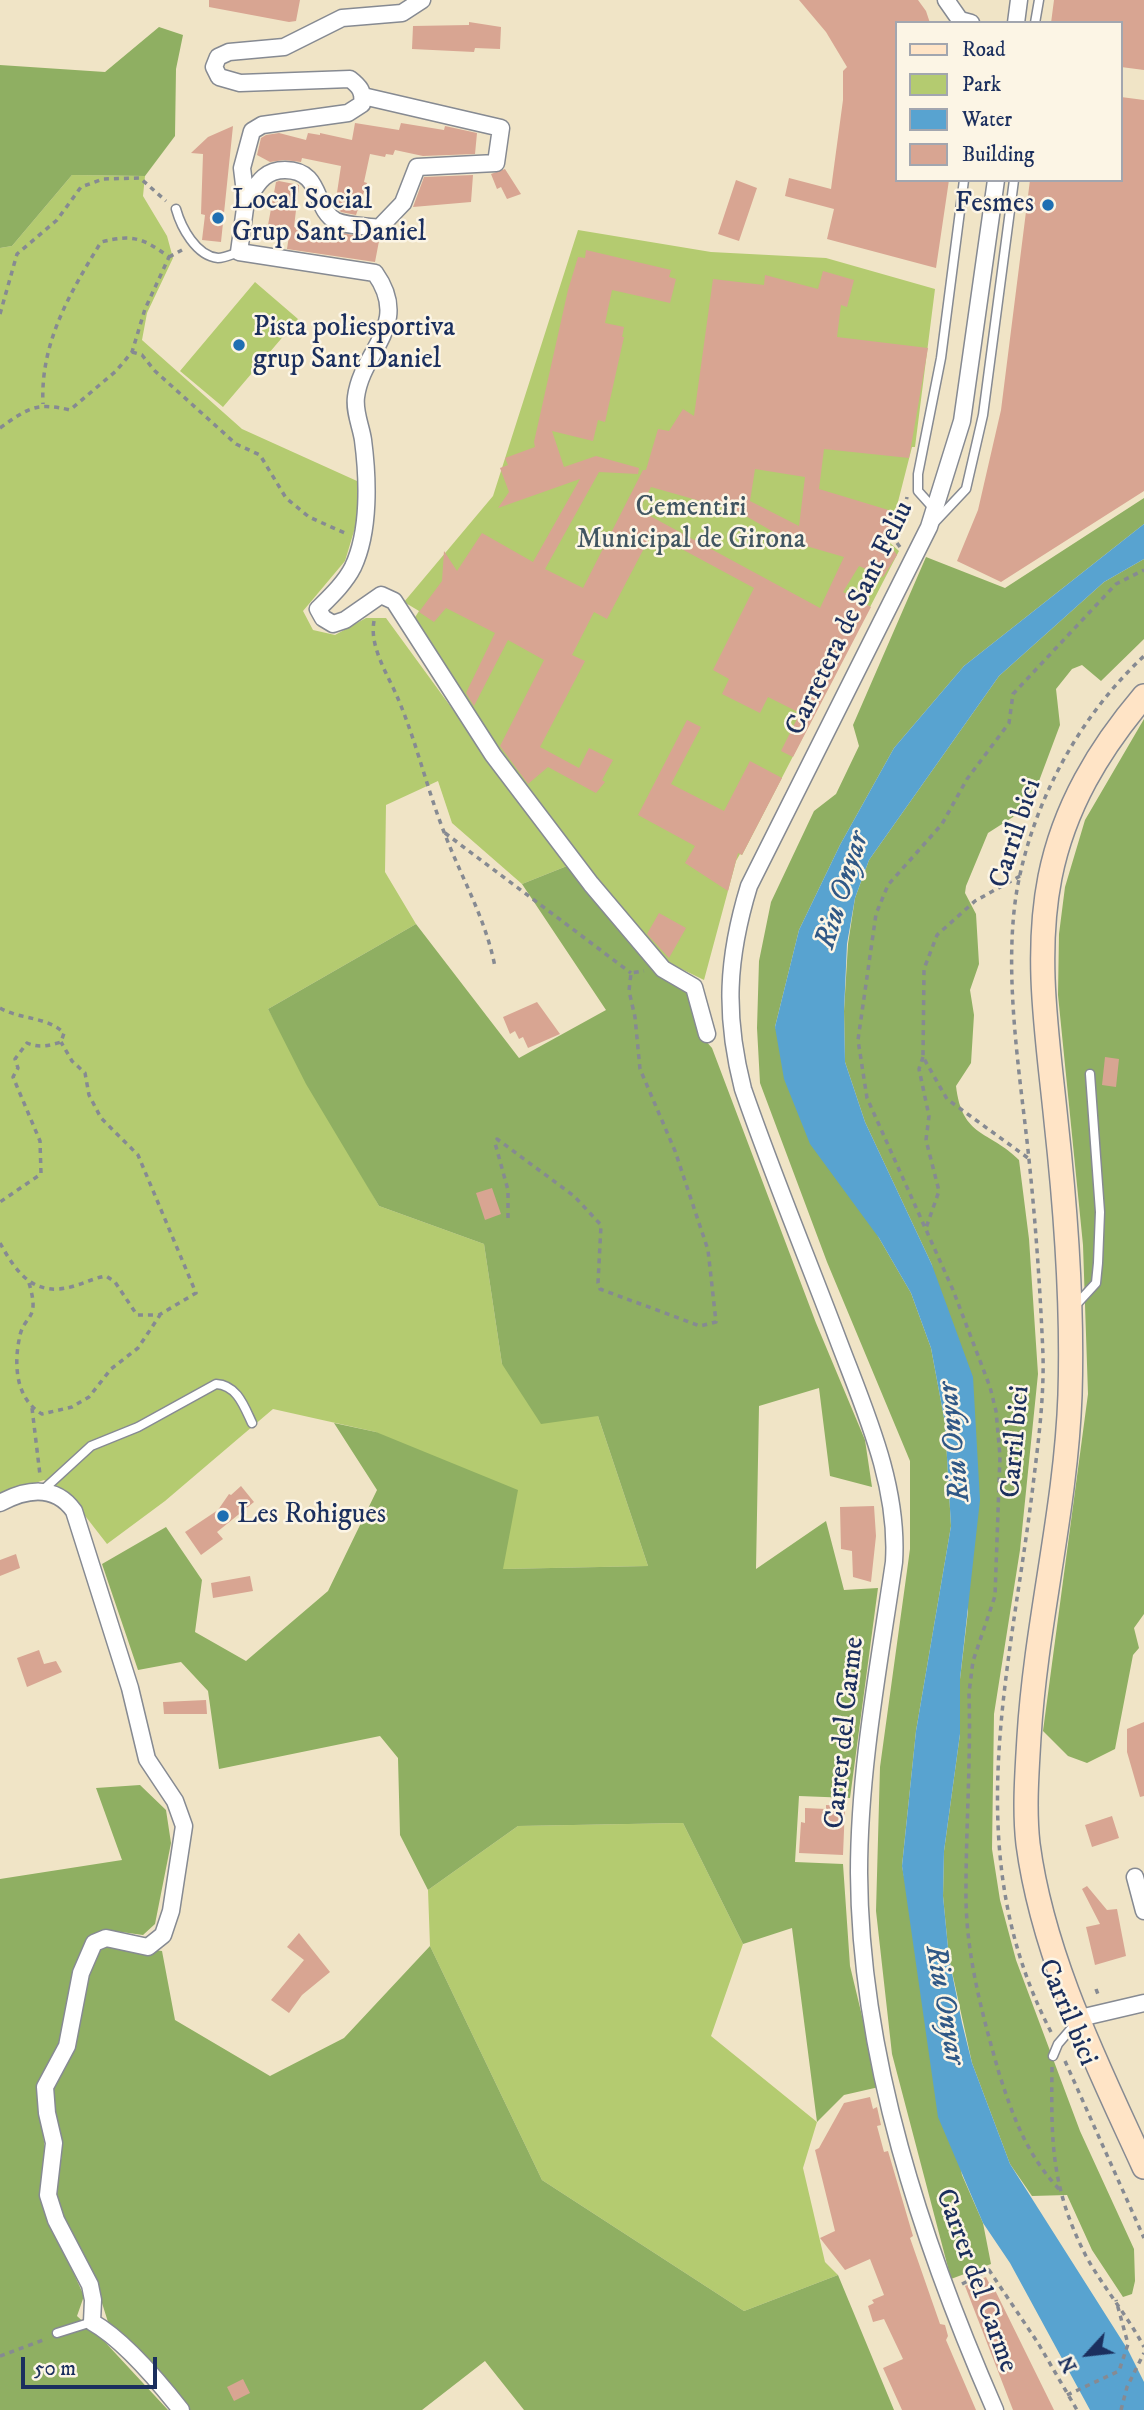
<!DOCTYPE html>
<html>
<head>
<meta charset="utf-8">
<style>
  body { margin:0 }
  #map { position:relative; width:1144px; height:2410px; overflow:hidden; background:#f0e4c6; font-family:"IM FELL DW Pica",serif }
  canvas { display:block }
  .legend { position:absolute; left:895px; top:21px; width:228px; height:161px; box-sizing:border-box; background:#fcf5e5; border:2px solid #a2a6af; margin:0; padding:9px 12px; list-style:none; font-size:21px; color:#1b2f5e }
  .legend li { display:flex; align-items:center; gap:14px; height:35px }
  .legend b { width:35px; border:2px solid #a2a6af }
  .north { position:absolute; left:1053px; top:2319px; width:70px; height:70px; -webkit-text-stroke:5px #fcf5e5; paint-order:stroke; rotate:243deg; font-size:19px; font-weight:700; line-height:28px; text-align:center; color:#1b2f5e }
  .north::after { content:''; display:block; margin:auto; width:24px; height:32px; background:#1b2f5e; clip-path:polygon(50% 0,100% 100%,50% 72%,0 100%) }
  .scale { position:absolute; left:21px; top:2357px; width:136px; height:32px; box-sizing:border-box; border:4px solid #1b2f5e; border-top:0; padding-left:9px; font-size:21px; line-height:24px; white-space:nowrap; color:#1b2f5e; -webkit-text-stroke:5px #fcf5e5; paint-order:stroke }
</style>
</head>
<body>
<div id="map">
<canvas width="1144" height="2410"></canvas>
<ul class="legend">
<li><b style="height:9px;background:#ffe4c6"></b>Road</li>
<li><b style="height:19px;background:#b4cb70"></b>Park</li>
<li><b style="height:19px;background:#58a3d0"></b>Water</li>
<li><b style="height:19px;background:#d8a592"></b>Building</li>
</ul>
<div class="north">N</div>
<div class="scale">50 m</div>
</div>
<script>
const ctx = document.querySelector('canvas').getContext('2d');
ctx.lineJoin = 'round';
function paint(path, color) {
  ctx.fillStyle = color;
  ctx.fill(path, 'evenodd');
}
function trace(path, color, width, dash) {
  ctx.strokeStyle = color;
  ctx.lineWidth = width;
  ctx.lineCap = dash ? 'butt' : 'round';
  ctx.setLineDash(dash || []);
  ctx.stroke(path);
}
function write(font, color, halo, rows, align = 'center') {
  ctx.font = font + ' "IM FELL DW Pica",serif';
  ctx.lineWidth = 5;
  ctx.setLineDash([]);
  ctx.textBaseline = 'middle';
  ctx.strokeStyle = halo;
  ctx.fillStyle = color;
  for (const [text, x, y, turn = 0] of rows) {
    ctx.save();
    ctx.translate(x, y);
    ctx.rotate((+turn || 0) * Math.PI / 180);
    ctx.textAlign = isNaN(turn) ? turn : align;
    if (halo) ctx.strokeText(text, 0, 0);
    ctx.fillText(text, 0, 0);
    ctx.restore();
  }
}
paint(new Path2D(`
  M 72,175 L 145,176 L 143,196 L 167,236 L 173,258 L 147,313 L 142,340 L 242,429 L 357,481 L 357,521 L 345,561 L 303,611 L 313,630 L 335,635 L 366,618 L 386,618 L 567,866 L 522,884 L 452,823 L 438,781 L 386,805 L 385,872 L 416,924 L 268,1009 L 379,1206 L 484,1244 L 502,1364 L 598,1416 L 648,1566 L 503,1569 L 376,1432 L 273,1409 L 165,1501 L 107,1544 L 65,1490 L 44,1480 L 0,1495 L 0,248 L 12,246 Z
  M 578,230 L 711,252 L 826,258 L 935,289 L 915,447 L 912,447 L 888,541 L 899,551 L 742,855 L 740,854 L 736,861 L 704,980 L 661,959 L 495,752 L 414,619 L 419,611 L 404,602 L 493,496 Z
  M 255,282 L 298,319 L 223,407 L 180,371 Z
  M 683,1823 L 743,1944 L 711,2036 L 817,2122 L 803,2168 L 825,2262 L 838,2275 L 744,2311 L 542,2180 L 430,1946 L 428,1890 L 518,1826 Z`), '#b4cb70');
paint(new Path2D(`
  M 159,27 L 183,35 L 176,69 L 175,136 L 145,176 L 72,175 L 12,246 L 0,248 L 0,65 L 105,72 Z
  M 1144,498 L 1144,524 L 964,666 L 894,748 L 840,845 L 799,930 L 775,1027 L 879,1238 L 911,1293 L 931,1348 L 945,1423 L 951,1526 L 916,1731 L 902,1866 L 962,2175 L 983,2223 L 991,2264 L 951,2279 L 892,2054 L 876,1911 L 880,1767 L 910,1549 L 910,1461 L 827,1262 L 760,1083 L 757,1028 L 759,961 L 771,902 L 814,811 L 836,794 L 859,746 L 853,725 L 926,557 L 1005,588 Z
  M 1144,559 L 1144,639 L 1101,681 L 1082,665 L 1072,669 L 1056,689 L 1060,725 L 1039,781 L 1013,817 L 988,833 L 966,886 L 965,893 L 976,914 L 979,964 L 970,990 L 974,1015 L 971,1063 L 956,1086 C 962,1138 989,1130 1019,1160 L 1029,1239 L 1038,1374 L 1020,1550 L 994,1714 L 992,1849 L 1000,1900 L 1016,1960 L 1080,2131 L 1134,2249 L 1135,2281 L 1132,2294 L 1123,2297 L 1092,2250 L 1067,2195 L 1032,2196 L 1010,2164 L 972,2063 L 949,1958 L 943,1896 L 944,1851 L 960,1734 L 960,1679 L 968,1611 L 932,1265 L 865,1122 L 845,1062 L 844,1011 L 848,944 L 855,898 L 869,860 L 999,676 L 1104,582 Z
  M 1144,719 L 1144,1614 L 1134,1628 L 1139,1648 L 1133,1655 L 1115,1749 L 1087,1763 L 1068,1756 L 1043,1731 L 1088,1394 L 1083,1245 L 1058,995 L 1059,934 L 1065,887 L 1085,820 Z
  M 567,866 L 664,977 L 690,990 L 704,1039 L 712,1048 L 816,1323 L 865,1440 L 872,1487 L 830,1476 L 819,1388 L 759,1406 L 756,1569 L 826,1521 L 844,1590 L 878,1588 L 850,1798 L 799,1796 L 795,1862 L 843,1864 L 850,1966 L 879,2087 L 844,2095 L 817,2122 L 792,1928 L 743,1944 L 683,1823 L 518,1826 L 428,1890 L 400,1835 L 398,1758 L 380,1736 L 219,1769 L 208,1691 L 181,1662 L 138,1670 L 102,1564 L 166,1527 L 202,1580 L 195,1632 L 246,1661 L 328,1591 L 377,1490 L 334,1423 L 376,1432 L 518,1490 L 503,1569 L 648,1566 L 598,1416 L 541,1424 L 502,1364 L 484,1244 L 379,1206 L 306,1084 L 268,1009 L 416,924 L 519,1058 L 606,1010 L 522,884 Z
  M 140,1785 L 166,1810 L 171,1843 L 155,1924 L 143,1935 L 107,1930 L 89,1936 L 71,1986 L 60,2046 L 38,2088 L 45,2150 L 41,2201 L 84,2296 L 77,2316 L 104,2341 L 168,2410 L 0,2410 L 0,1879 L 122,1860 L 96,1788 Z
  M 112,1945 L 162,1951 L 175,2020 L 270,2076 L 344,2038 L 430,1946 L 542,2180 L 744,2311 L 838,2275 L 894,2410 L 524,2410 L 485,2361 L 422,2410 L 187,2410 L 108,2322 L 96,2284 L 61,2219 L 54,2192 L 62,2155 L 50,2092 L 71,2056 L 91,1963 L 101,1947 Z`), '#8faf62');
paint(new Path2D(`
  M 1144,524 L 1144,559 L 1104,582 L 999,676 L 869,860 L 855,898 L 847,944 L 844,1011 L 845,1062 L 865,1122 L 932,1265 L 973,1377 L 980,1500 L 960,1679 L 960,1734 L 944,1851 L 943,1896 L 949,1958 L 962,2023 L 972,2063 L 1010,2164 L 1128,2350 L 1144,2382 L 1144,2410 L 1090,2410 L 1010,2263 L 983,2223 L 938,2117 L 902,1866 L 916,1731 L 951,1526 L 945,1423 L 931,1348 L 911,1293 L 879,1238 L 810,1144 L 784,1079 L 775,1027 L 799,930 L 840,845 L 894,748 L 964,666 Z`), '#58a3d0');
paint(new Path2D(`
  M 209,0 L 300,0 L 296,21 L 289,22 L 209,7 Z
  M 799,0 L 918,0 L 926,11 L 930,23 L 897,23 L 897,180 L 949,180 L 936,268 L 827,239 L 834,209 L 785,196 L 789,178 L 831,189 L 843,100 L 843,71 L 847,67 L 826,32 Z
  M 1054,0 L 1144,0 L 1144,70 L 1121,67 L 1121,23 L 1051,23 Z
  M 469,22 L 501,27 L 500,49 L 475,48 L 474,52 L 412,49 L 413,26 L 469,25 Z
  M 1121,97 L 1144,100 L 1144,491 L 1001,582 L 957,561 L 978,510 L 1001,410 L 1030,180 L 1121,180 Z
  M 355,123 L 399,130 L 401,123 L 444,130 L 445,126 L 477,133 L 475,154 L 423,156 L 395,150 L 393,155 L 386,154 L 385,157 L 370,154 L 364,182 L 367,183 L 356,215 L 341,212 L 335,206 L 341,166 L 302,158 L 301,162 L 284,160 L 270,162 L 257,155 L 261,138 L 266,135 L 279,133 L 306,140 L 308,133 L 320,135 L 320,133 L 352,140 Z
  M 233,126 L 221,242 L 202,240 L 205,215 L 201,214 L 203,154 L 191,153 L 208,137 Z
  M 505,169 L 521,194 L 507,199 L 501,187 L 497,189 L 491,174 Z
  M 473,175 L 471,202 L 413,207 L 424,177 Z
  M 736,180 L 757,188 L 739,241 L 718,234 Z
  M 279,181 L 299,185 L 294,227 L 329,233 L 330,230 L 379,241 L 375,262 L 287,249 L 290,229 L 268,225 L 276,182 Z
  M 586,250 L 671,270 L 669,277 L 676,279 L 670,303 L 612,290 L 605,323 L 624,327 L 622,337 L 624,337 L 605,422 L 598,420 L 593,441 L 552,431 L 564,467 L 596,456 L 639,468 L 638,474 L 599,472 L 545,569 L 583,588 L 643,470 L 646,470 L 658,429 L 669,431 L 683,409 L 694,416 L 713,279 L 764,285 L 765,275 L 818,289 L 823,271 L 854,280 L 847,307 L 841,305 L 837,337 L 928,348 L 909,458 L 824,449 L 819,489 L 895,512 L 888,542 L 897,555 L 883,577 L 859,566 L 843,592 L 871,607 L 793,757 L 781,751 L 800,713 L 768,697 L 760,713 L 722,694 L 729,679 L 713,670 L 754,588 L 652,533 L 607,619 L 594,612 L 572,655 L 585,661 L 540,747 L 579,768 L 589,748 L 613,760 L 602,780 L 605,782 L 596,793 L 548,767 L 528,784 L 500,746 L 544,660 L 508,640 L 474,706 L 466,693 L 495,633 L 446,608 L 434,622 L 419,612 L 442,581 L 444,551 L 457,571 L 482,533 L 533,562 L 580,479 L 498,508 L 509,492 L 500,468 L 508,465 L 505,458 L 535,447 L 534,442 L 568,290 L 578,257 L 585,258 ZM 755,469 L 805,477 L 799,526 L 750,501 ZM 651,487 L 739,512 L 789,541 L 844,557 L 820,608 L 639,510 Z
  M 687,720 L 701,727 L 671,784 L 724,811 L 750,761 L 782,778 L 742,855 L 738,853 L 728,891 L 685,863 L 695,846 L 638,815 Z
  M 659,913 L 686,928 L 669,958 L 647,934 Z
  M 537,1002 L 560,1034 L 528,1048 L 523,1037 L 519,1039 L 515,1031 L 510,1034 L 503,1017 Z
  M 1105,1057 L 1119,1059 L 1116,1087 L 1102,1085 Z
  M 492,1188 L 501,1214 L 485,1220 L 476,1193 Z
  M 241,1486 L 254,1502 L 217,1532 L 223,1539 L 201,1555 L 185,1532 L 218,1510 L 229,1494 L 231,1495 Z
  M 874,1506 L 876,1536 L 871,1582 L 853,1577 L 852,1551 L 841,1549 L 840,1507 Z
  M 16,1554 L 20,1568 L 0,1576 L 0,1560 Z
  M 250,1576 L 253,1591 L 213,1598 L 211,1583 Z
  M 39,1650 L 44,1664 L 56,1661 L 62,1672 L 27,1687 L 17,1658 Z
  M 206,1700 L 207,1714 L 164,1714 L 163,1702 Z
  M 1144,1722 L 1144,1796 L 1140,1797 L 1127,1752 L 1127,1729 Z
  M 826,1805 L 845,1806 L 843,1855 L 799,1853 L 801,1822 L 805,1823 L 805,1808 L 826,1809 Z
  M 1112,1816 L 1119,1838 L 1092,1847 L 1085,1825 Z
  M 1087,1886 L 1107,1910 L 1117,1909 L 1126,1956 L 1095,1965 L 1086,1927 L 1100,1924 L 1082,1889 Z
  M 299,1933 L 330,1972 L 302,1995 L 289,2013 L 271,2000 L 304,1960 L 287,1947 Z
  M 870,2097 L 873,2109 L 877,2107 L 881,2125 L 877,2126 L 884,2152 L 888,2151 L 913,2236 L 910,2238 L 940,2324 L 945,2325 L 948,2336 L 946,2340 L 976,2410 L 902,2410 L 883,2368 L 903,2359 L 884,2319 L 873,2322 L 868,2306 L 874,2303 L 872,2300 L 884,2295 L 870,2259 L 845,2270 L 820,2238 L 835,2231 L 815,2150 L 819,2148 L 844,2103 Z
  M 986,2277 L 990,2285 L 992,2284 L 1054,2410 L 1013,2410 L 965,2286 Z
  M 243,2379 L 250,2393 L 234,2401 L 227,2387 Z`), '#d8a592');
const lane = new Path2D(`
  M 1035,23 L 1039,0
  M 176,209 C 181,227 196,256 218,258 C 224,258 233,254 239,252
  M 935,510 L 918,491 L 918,474 L 941,358 L 964,180
  M 934,523 L 966,489 L 983,415 L 1014,180
  M 1074,1307 L 1096,1283 L 1098,1263 L 1100,1212 L 1090,1074
  M 43,1490 L 91,1446 L 138,1427 L 216,1384 C 237,1385 244,1406 252,1423
  M 1053,2056 L 1058,2044 L 1076,2023
  M 57,2333 L 92,2322`);
const street = new Path2D(`
  M 422,0 L 402,13 L 342,18 L 284,47 L 229,52 L 218,57 L 214,67 L 219,77 L 240,83 L 350,79 C 359,86 364,91 362,104 L 348,113 L 262,125 L 252,131 L 242,168 L 246,201 L 239,252 L 375,273 C 412,325 362,350 356,397 C 354,412 361,426 363,440 C 368,478 370,531 353,567 C 345,583 330,597 318,609 L 323,618 L 333,624 L 345,620 L 381,595 L 394,601 L 493,755 L 591,884 L 663,969 L 694,987 L 707,1034
  M 946,0 L 960,20 L 971,23
  M 1016,23 L 1019,0
  M 246,201 C 257,185 263,170 285,170 C 323,170 313,209 336,221 C 347,226 366,226 379,228 L 403,203 L 417,167 L 496,163 L 501,128 L 363,96
  M 0,1503 C 26,1489 55,1484 74,1511 L 130,1688 L 147,1759 L 175,1801 L 184,1826 L 171,1911 L 163,1935 L 148,1947 L 106,1938 L 94,1943 L 81,1973 L 67,2046 L 45,2087 L 47,2113 L 54,2143 L 48,2195 L 56,2220 L 90,2285 L 93,2300 L 92,2322 C 122,2339 159,2382 181,2410
  M 1135,1877 L 1144,1911
  M 1080,2018 L 1144,2003
  M 995,2410 C 922,2243 860,2057 859,1873 C 859,1769 879,1665 894,1562 C 899,1484 864,1409 837,1337 C 806,1255 772,1173 743,1089 C 724,1015 727,958 749,886 L 929,527 L 962,421 L 996,180`);
const secondary = new Path2D(`
  M 1144,696 C 1099,749 1064,807 1050,877 C 1034,958 1048,1040 1056,1121 C 1066,1212 1073,1303 1070,1395 C 1066,1510 1036,1622 1029,1737 C 1027,1772 1024,1809 1028,1844 C 1043,1957 1097,2064 1144,2167`);
trace(lane, '#868a92', 11);
trace(street, '#868a92', 19);
trace(secondary, '#868a92', 26);
trace(new Path2D(`
  M 169,257 L 182,250
  M 0,314 L 17,254 L 57,220 L 81,187 L 103,179 L 140,178 L 166,201
  M 132,352 L 142,355 L 155,371 L 236,444 L 260,455 L 286,498 L 309,517 L 347,534
  M 0,428 C 28,408 36,402 70,410 L 116,371 L 132,352 L 145,309 L 169,257 C 143,238 133,234 101,242 C 70,293 40,343 43,404
  M 900,547 L 897,543 L 907,497
  M 374,621 C 369,648 389,676 399,701 C 417,744 427,789 444,832 C 461,877 486,919 495,967
  M 445,833 L 631,973
  M 1020,876 L 975,901 L 937,935 L 924,969 L 923,1057 L 947,1099 L 1028,1158
  M 0,1008 C 21,1020 46,1016 64,1033 L 61,1042 C 48,1046 39,1048 27,1043 L 15,1059 L 18,1068 L 13,1077 L 40,1141 L 41,1174 L 0,1202
  M 923,1057 L 919,1069 L 929,1116 L 926,1140 L 939,1191 L 926,1228
  M 508,1218 L 508,1190 L 495,1143 L 497,1139 L 574,1196 L 601,1225 L 598,1283 L 600,1289 L 700,1326 L 716,1322 L 708,1250 L 675,1151 L 640,1069 L 635,1017 L 629,991 L 631,973 L 644,971
  M 0,1243 C 17,1274 35,1298 74,1286 C 85,1283 94,1278 106,1276 L 115,1282 L 137,1315 L 159,1315 L 196,1293 L 138,1155 L 101,1118 L 89,1095 L 85,1073 L 72,1061 L 61,1042
  M 29,1283 C 41,1323 23,1313 19,1340 C 14,1366 16,1399 42,1414 L 72,1407 L 89,1397 L 111,1369 L 138,1348 L 162,1312
  M 32,1408 L 40,1475
  M 1096,1989 L 1099,1997
  M 1051,2032 C 956,1849 1012,1668 1034,1477 C 1039,1437 1044,1396 1043,1355 C 1040,1284 1035,1213 1027,1141 C 1018,1062 1003,963 1018,884 C 1035,798 1080,716 1144,656
  M 1065,2061 L 1144,2238
  M 1052,2067 C 1051,2141 1051,2188 1086,2256 C 1103,2287 1127,2315 1144,2347
  M 1059,2189 C 1027,2155 1013,2117 999,2073 C 982,2014 965,1951 966,1890 C 966,1824 971,1759 969,1693 L 973,1661 L 995,1596 L 1000,1456 L 996,1411 L 990,1387 L 953,1290 L 867,1098 L 858,1040 L 876,914 L 888,885 L 942,824 L 967,779 L 1009,723 L 1013,694 L 1116,584 L 1144,570
  M 962,2284 L 989,2270 L 1038,2343 L 1077,2410
  M 0,2356 L 46,2339
  M 1067,2395 L 1119,2371 L 1128,2344 L 1116,2300
  M 1121,2410 L 1127,2387 L 1144,2353`), '#868a92', 3.5, [5, 5]);
trace(lane, '#fff', 8);
trace(street, '#fff', 16);
trace(secondary, '#ffe4c6', 23);
for (const [x, y, r, color] of [
  [1048,205,7,"#1f6fb2"],
  [218,218,7,"#1f6fb2"],
  [239,345,7,"#1f6fb2"],
  [223,1516,7,"#1f6fb2"]
]) {
  const dot = new Path2D();
  dot.arc(x, y, r, 0, 2 * Math.PI);
  ctx.fillStyle = color;
  ctx.fill(dot);
  trace(dot, '#fcf5e5', 2.5);
}
write('28px', '#1b2f5e', '#fcf5e5', [
  ["Local Social",232,202],
  ["Grup Sant Daniel",232,234],
  ["Fesmes",1034,205,"right"],
  ["Pista poliesportiva",253,329],
  ["grup Sant Daniel",253,361],
  ["Les Rohigues",237,1516]
], 'left');
write('28px', '#415662', '#fcf5e5', [
  ["Cementiri",691,509],
  ["Municipal de Girona",691,541]
]);
write('28px', '#1b2f5e', '#fcf5e5', [
  ["Carretera de Sant Feliu",851,619,-64],
  ["Carril bici",1017,834,-72],
  ["Carril bici",1017,1442,-85],
  ["Carrer del Carme",846,1733,-84],
  ["Carril bici",1066,2013,67],
  ["Carrer del Carme",975,2281,70]
]);
write('italic 30px', '#305886', '#fcf5e5', [
  ["Riu Onyar",844,891,-73],
  ["Riu Onyar",956,1442,-96],
  ["Riu Onyar",943,2005,80]
]);
</script>
</body>
</html>
